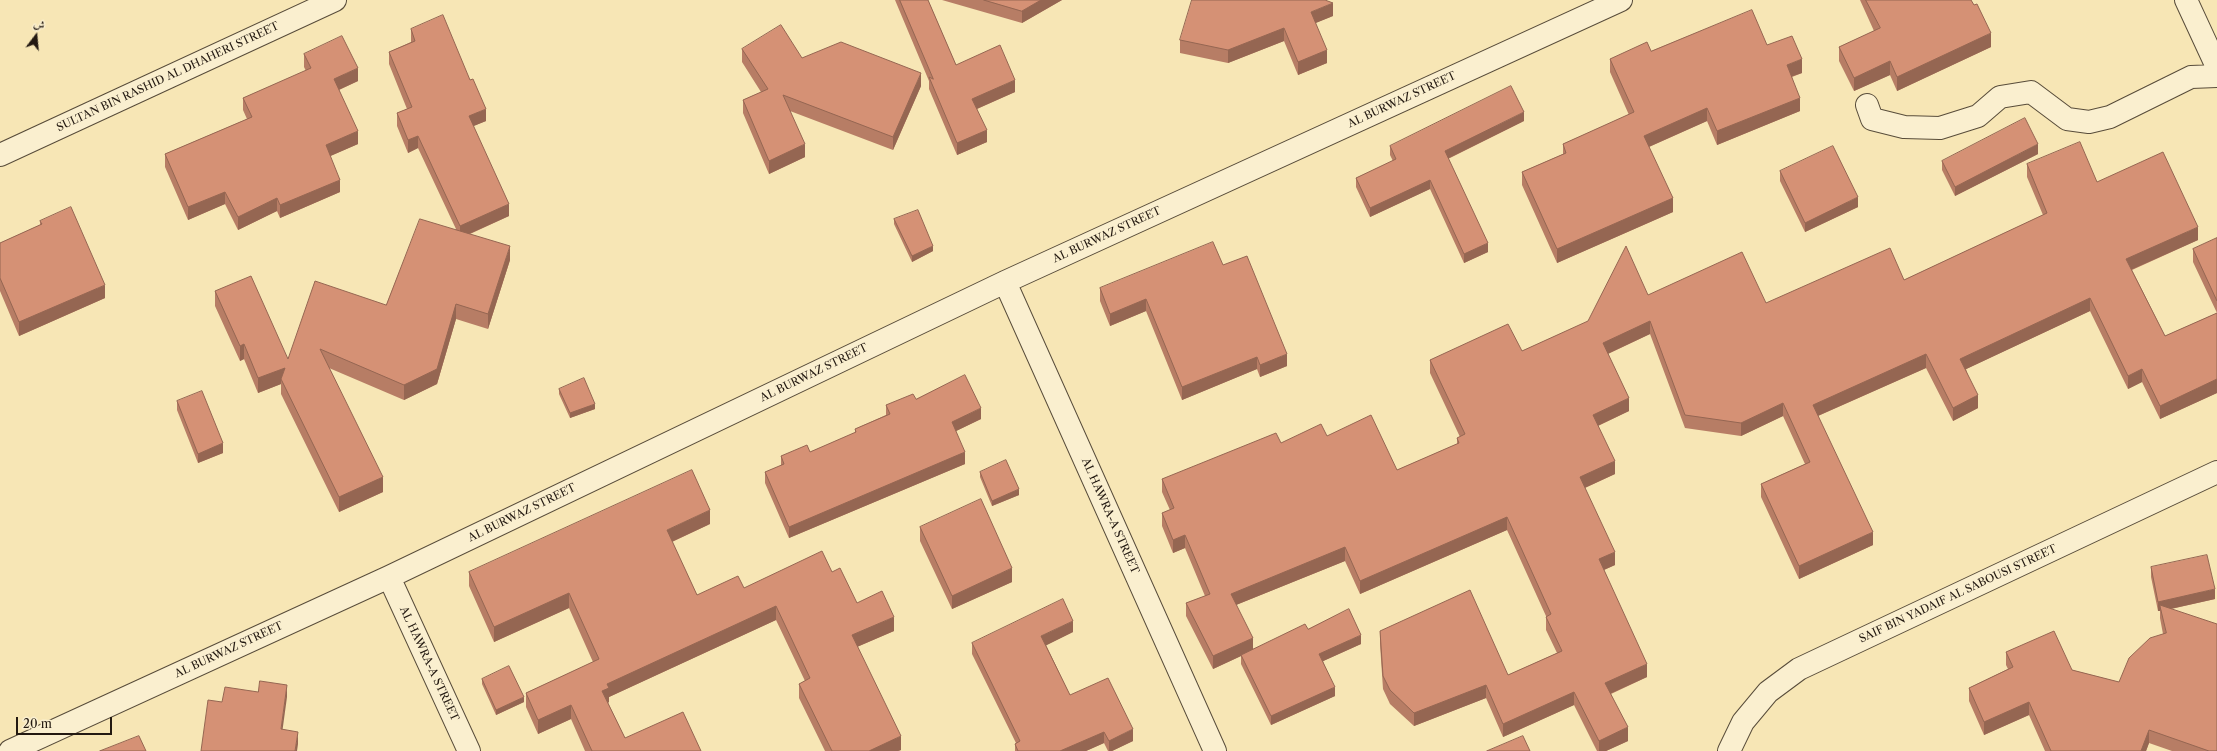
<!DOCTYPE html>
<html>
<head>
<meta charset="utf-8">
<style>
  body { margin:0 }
  #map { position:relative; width:2217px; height:751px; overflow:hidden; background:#f7e6b5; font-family:"Libre Caslon Text",Amiri,serif }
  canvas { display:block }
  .north { position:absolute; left:16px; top:16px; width:40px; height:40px; -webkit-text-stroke:3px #faefcf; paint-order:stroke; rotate:16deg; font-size:11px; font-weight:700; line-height:16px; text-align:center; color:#231911 }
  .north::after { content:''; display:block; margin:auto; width:14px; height:18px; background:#231911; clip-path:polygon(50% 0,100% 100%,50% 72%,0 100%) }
  .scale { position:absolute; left:16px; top:717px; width:96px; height:18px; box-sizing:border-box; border:2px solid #231911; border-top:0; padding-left:5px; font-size:12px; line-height:14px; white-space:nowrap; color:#231911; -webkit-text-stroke:3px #faefcf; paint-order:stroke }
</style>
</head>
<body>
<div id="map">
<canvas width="2217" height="751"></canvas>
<div class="north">ش</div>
<div class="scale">20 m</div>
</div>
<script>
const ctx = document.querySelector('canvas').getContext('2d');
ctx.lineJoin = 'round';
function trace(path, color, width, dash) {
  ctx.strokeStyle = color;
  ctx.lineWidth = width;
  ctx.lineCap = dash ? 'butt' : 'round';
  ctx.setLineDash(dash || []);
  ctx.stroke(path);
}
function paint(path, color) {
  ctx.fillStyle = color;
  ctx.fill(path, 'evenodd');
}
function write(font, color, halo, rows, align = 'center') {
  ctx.font = font + ' "Libre Caslon Text",serif';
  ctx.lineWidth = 3.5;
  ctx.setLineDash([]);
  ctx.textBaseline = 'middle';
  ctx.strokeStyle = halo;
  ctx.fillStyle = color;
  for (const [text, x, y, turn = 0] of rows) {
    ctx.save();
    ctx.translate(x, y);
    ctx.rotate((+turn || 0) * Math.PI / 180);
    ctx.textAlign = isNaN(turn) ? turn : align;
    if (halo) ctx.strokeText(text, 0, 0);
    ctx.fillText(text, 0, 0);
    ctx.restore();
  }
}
const minor = new Path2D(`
  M 2186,0 L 2217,67
  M 1867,105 L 1872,119 L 1904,127 L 1940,128 L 1978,116 L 2000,97 L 2031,92 L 2067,119 L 2089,122 L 2110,117 L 2191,77 L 2217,76
  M 0,155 L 335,0
  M 1005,282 L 1215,751
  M 389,577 L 469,751
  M 10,751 L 389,577 L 1005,282 L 1621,0
  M 1729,751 L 1743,722 L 1768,692 L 1799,669 L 2217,472`);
trace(minor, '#584c3a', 24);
trace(minor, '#faefcf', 22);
paint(new Path2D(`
  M 895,0 L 928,0 L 956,65 L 1015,92 L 977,109 L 987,142 L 957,155 L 929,89 L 929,81 Z
  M 942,0 L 1062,0 L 1022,23 Z
  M 1860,0 L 1971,0 L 1991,47 L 1897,91 L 1890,75 L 1854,91 L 1839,61 L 1839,47 L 1874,31 Z
  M 1333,16 L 1315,23 L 1327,63 L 1298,75 L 1284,41 L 1228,63 L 1180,53 L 1180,40 Z
  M 411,29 L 486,121 L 473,126 L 509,216 L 470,234 L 510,260 L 488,329 L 456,319 L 437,384 L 404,400 L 329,368 L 383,492 L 339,512 L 281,394 L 281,384 L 258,393 L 244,359 L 240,361 L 215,306 L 215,291 L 288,359 L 386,305 L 456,229 L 418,148 L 408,153 L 397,126 L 397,113 L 407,109 L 389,64 L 389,52 L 411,42 Z
  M 1767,45 L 1802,73 L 1792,77 L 1800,111 L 1717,145 L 1707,121 L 1649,147 L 1673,212 L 1557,263 L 1522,185 L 1522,172 L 1563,154 L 1563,144 L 1629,115 L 1610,72 L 1610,59 L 1651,51 Z
  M 742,49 L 802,58 L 921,86 L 893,150 L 790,111 L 805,157 L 769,174 L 743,113 L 743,100 L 761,92 L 742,62 Z
  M 304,54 L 358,81 L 339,90 L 358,144 L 330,156 L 340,192 L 280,218 L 277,211 L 238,230 L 225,204 L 188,220 L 165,167 L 165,154 L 247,119 L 243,110 L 243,98 L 306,71 L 304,67 Z
  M 1524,121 L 1448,159 L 1488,252 L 1464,263 L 1430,189 L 1370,217 L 1356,187 L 1356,178 L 1393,161 L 1390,155 L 1390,146 Z
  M 2038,154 L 1955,196 L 1942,170 L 1942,161 Z
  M 2027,164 L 2097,182 L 2198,240 L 2132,270 L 2165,336 L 2217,313 L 2193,262 L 2193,249 L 2217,238 L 2217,393 L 2160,419 L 2142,382 L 2128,389 L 2090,311 L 1966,369 L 1978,408 L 1953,421 L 1926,368 L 1818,416 L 1873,545 L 1799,579 L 1761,497 L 1761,484 L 1805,464 L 1783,416 L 1741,436 L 1685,428 L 1650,334 L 1608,354 L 1629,411 L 1598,426 L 1615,474 L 1585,488 L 1615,565 L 1604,570 L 1647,677 L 1611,694 L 1628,741 L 1606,751 L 1597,751 L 1574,705 L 1503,737 L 1486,698 L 1414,726 L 1390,704 L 1383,689 L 1380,644 L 1380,631 L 1508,675 L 1557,653 L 1546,630 L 1546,616 L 1507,530 L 1360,594 L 1345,561 L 1236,605 L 1253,649 L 1308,629 L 1361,644 L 1323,661 L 1335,696 L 1271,725 L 1241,664 L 1241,656 L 1213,669 L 1186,616 L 1186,603 L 1205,596 L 1185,548 L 1173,553 L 1162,526 L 1162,513 L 1170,510 L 1162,492 L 1162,479 L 1281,443 L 1327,436 L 1397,470 L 1457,444 L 1457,438 L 1460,437 L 1430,373 L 1430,360 L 1522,351 L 1648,295 L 1766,303 L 1904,280 L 2043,215 L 2027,177 Z
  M 1780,171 L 1858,207 L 1805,232 L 1780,181 Z
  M 894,219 L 933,251 L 912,262 L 894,224 Z
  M 40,221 L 105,298 L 19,336 L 0,291 L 0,243 L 40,225 Z
  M 1223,265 L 1287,366 L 1260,377 L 1257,369 L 1182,400 L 1146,311 L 1110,326 L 1100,301 L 1100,288 Z
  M 559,389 L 595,409 L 570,418 L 559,394 Z
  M 916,399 L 981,419 L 956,431 L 965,464 L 789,538 L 765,483 L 765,472 L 781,466 L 781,456 L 810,452 L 855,433 L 855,429 L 886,415 L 886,405 Z
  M 177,401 L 223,453 L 198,463 L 177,410 Z
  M 980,472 L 1019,495 L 992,506 L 980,477 Z
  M 710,524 L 672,542 L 697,595 L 744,588 L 832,572 L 857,603 L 894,631 L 857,647 L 901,750 L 898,751 L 825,751 L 799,698 L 799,684 L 805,681 L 776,620 L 609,697 L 609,702 L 608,703 L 625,738 L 701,751 L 585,751 L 571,719 L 538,734 L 526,707 L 526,693 L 593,662 L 569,608 L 494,642 L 469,586 L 469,572 Z
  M 920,527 L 1012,582 L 952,609 L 920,541 Z
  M 2151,567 L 2215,599 L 2171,609 L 2217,751 L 2172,751 L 2149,743 L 2146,751 L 2045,751 L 2029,715 L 1984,735 L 1969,701 L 1969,688 L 2008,669 L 2006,665 L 2006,652 L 2072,670 L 2119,682 L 2163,634 L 2160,618 L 2160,611 L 2158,611 L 2151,577 Z
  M 1073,632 L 1046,645 L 1070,695 L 1133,741 L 1112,751 L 1108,751 L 1104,743 L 1086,751 L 1015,751 L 1015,744 L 1016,743 L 972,654 L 972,643 Z
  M 482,679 L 524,702 L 496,715 L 482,684 Z`), '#b77d65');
paint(new Path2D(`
  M 1041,0 L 1062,0 L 1022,23 L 1022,11 Z
  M 1333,3 L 1333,16 L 1311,25 L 1311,12 Z
  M 1284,28 L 1284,41 L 1228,63 L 1228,50 Z
  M 1991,33 L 1991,47 L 1897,91 L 1897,77 Z
  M 1327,50 L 1327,63 L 1298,75 L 1298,62 Z
  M 1802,59 L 1802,73 L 1787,78 L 1787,65 Z
  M 1890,61 L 1890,75 L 1854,91 L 1854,78 Z
  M 358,68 L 358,81 L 334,92 L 334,79 Z
  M 921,73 L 921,86 L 893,150 L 893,137 Z
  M 1015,80 L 1015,92 L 972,111 L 972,99 Z
  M 1800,98 L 1800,111 L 1717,145 L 1717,131 Z
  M 1707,108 L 1707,121 L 1644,149 L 1644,136 Z
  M 486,109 L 486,121 L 469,128 L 469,116 Z
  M 1524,112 L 1524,121 L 1445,160 L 1445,151 Z
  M 987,130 L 987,142 L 957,155 L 957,143 Z
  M 358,131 L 358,144 L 326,158 L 326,145 Z
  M 418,136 L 418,148 L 408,153 L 408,140 Z
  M 805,144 L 805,157 L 769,174 L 769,161 Z
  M 2038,144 L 2038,154 L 1955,196 L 1955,187 Z
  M 340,180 L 340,192 L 280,218 L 280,205 Z
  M 1430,180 L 1430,189 L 1370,217 L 1370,208 Z
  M 225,192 L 225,204 L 188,220 L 188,207 Z
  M 1858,197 L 1858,207 L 1805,232 L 1805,223 Z
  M 277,198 L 277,211 L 238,230 L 238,217 Z
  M 1673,198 L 1673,212 L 1557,263 L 1557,249 Z
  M 509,204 L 509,216 L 460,238 L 460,226 Z
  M 2198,227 L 2198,240 L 2126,272 L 2126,259 Z
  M 1488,243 L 1488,252 L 1464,263 L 1464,254 Z
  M 510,246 L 510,260 L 488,329 L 488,314 Z
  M 933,246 L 933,251 L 912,262 L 912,256 Z
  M 105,285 L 105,298 L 19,336 L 19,322 Z
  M 2090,298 L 2090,311 L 1960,372 L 1960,359 Z
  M 1146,299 L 1146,311 L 1110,326 L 1110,314 Z
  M 456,304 L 456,319 L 437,384 L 404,400 L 404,385 Z
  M 1650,321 L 1650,334 L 1603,356 L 1603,343 Z
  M 244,344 L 244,359 L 240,361 L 240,346 Z
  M 1287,354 L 1287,366 L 1260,377 L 1260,365 Z
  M 1926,354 L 1926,368 L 1813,418 L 1813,405 Z
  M 1257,357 L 1257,369 L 1182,400 L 1182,387 Z
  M 285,368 L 281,379 L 281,384 L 258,393 L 258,378 Z
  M 2142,369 L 2142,382 L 2128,389 L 2128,376 Z
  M 2217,379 L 2217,393 L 2160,419 L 2160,406 Z
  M 1978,395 L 1978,408 L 1953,421 L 1953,408 Z
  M 1629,398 L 1629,411 L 1593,428 L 1593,415 Z
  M 1783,403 L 1783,416 L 1741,436 L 1741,423 Z
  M 595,404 L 595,409 L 570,418 L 570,413 Z
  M 981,408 L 981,419 L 952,433 L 952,422 Z
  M 223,443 L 223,453 L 198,463 L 198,454 Z
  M 965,452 L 965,464 L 789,538 L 789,527 Z
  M 1615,461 L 1615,474 L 1580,490 L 1580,477 Z
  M 383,477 L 383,492 L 339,512 L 339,497 Z
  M 1019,489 L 1019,495 L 992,506 L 992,501 Z
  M 710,510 L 710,524 L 667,544 L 667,530 Z
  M 1507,517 L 1507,530 L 1360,594 L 1360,581 Z
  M 1873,532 L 1873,545 L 1799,579 L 1799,566 Z
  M 1185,535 L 1185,548 L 1173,553 L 1173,540 Z
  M 1345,547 L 1345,561 L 1231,607 L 1231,594 Z
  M 1615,552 L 1615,565 L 1599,572 L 1599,559 Z
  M 1012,568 L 1012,582 L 952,609 L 952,596 Z
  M 2215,589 L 2215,599 L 2161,611 L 2160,605 L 2160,611 L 2158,611 L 2158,602 Z
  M 569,593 L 569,608 L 494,642 L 494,627 Z
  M 776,606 L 776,620 L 609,697 L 609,702 L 602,705 L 602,691 L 607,684 Z
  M 894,617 L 894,631 L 852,649 L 852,635 Z
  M 1073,621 L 1073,632 L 1041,648 L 1041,636 Z
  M 1361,635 L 1361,644 L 1319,663 L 1319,654 Z
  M 1253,638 L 1253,651 L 1241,655 L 1241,656 L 1213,669 L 1213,656 Z
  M 1647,664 L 1647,677 L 1605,696 L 1605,683 Z
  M 287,685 L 287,697 L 281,741 L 281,729 Z
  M 1486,685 L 1486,698 L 1414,726 L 1414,713 Z
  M 1335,687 L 1335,696 L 1271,725 L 1271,716 Z
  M 1574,692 L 1574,705 L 1503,737 L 1503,724 Z
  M 524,697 L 524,702 L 496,715 L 496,710 Z
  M 2029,702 L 2029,715 L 1984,735 L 1984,722 Z
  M 571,705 L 571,719 L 538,734 L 538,720 Z
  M 1628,727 L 1628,741 L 1606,751 L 1599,751 L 1599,741 Z
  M 1133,729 L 1133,741 L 1112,751 L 1109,751 L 1109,741 Z
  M 2149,730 L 2149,743 L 2146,751 L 2141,751 Z
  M 298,732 L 298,744 L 297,751 L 295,751 Z
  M 1104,732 L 1104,743 L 1086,751 L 1060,751 Z
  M 901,736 L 901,750 L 898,751 L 869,751 Z`), '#956652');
const building = new Path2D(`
  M 900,0 L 928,0 L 956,65 L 1000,45 L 1015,80 L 972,99 L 987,130 L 957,143 L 929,77 L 933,79 Z
  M 984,0 L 1041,0 L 1022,11 Z
  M 1192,0 L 1325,0 L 1333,3 L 1311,12 L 1327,50 L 1298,62 L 1284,28 L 1228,50 L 1180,40 Z
  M 1866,0 L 1971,0 L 1974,5 L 1977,4 L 1991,33 L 1897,77 L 1890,61 L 1854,78 L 1839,47 L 1880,28 Z
  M 1752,10 L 1767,45 L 1792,36 L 1802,59 L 1787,65 L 1800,98 L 1717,131 L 1707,108 L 1644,136 L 1673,198 L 1557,249 L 1522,172 L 1566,153 L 1563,144 L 1634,112 L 1610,59 L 1647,42 L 1651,51 Z
  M 443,15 L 470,80 L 473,79 L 486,109 L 469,116 L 509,204 L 460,226 L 418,136 L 408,140 L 397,113 L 412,107 L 389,52 L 415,41 L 411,29 Z
  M 781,25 L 802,58 L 841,42 L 921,73 L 893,137 L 783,95 L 805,144 L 769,161 L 743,100 L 768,89 L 742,49 Z
  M 342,36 L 358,68 L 334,79 L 358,131 L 326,145 L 340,180 L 280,205 L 277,198 L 238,217 L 225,192 L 188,207 L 165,154 L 252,117 L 243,98 L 311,68 L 304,54 Z
  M 1511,86 L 1524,112 L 1445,151 L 1488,243 L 1464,254 L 1430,180 L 1370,208 L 1356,178 L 1396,159 L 1390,146 Z
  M 2025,118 L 2038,144 L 1955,187 L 1942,161 Z
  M 2080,142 L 2097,182 L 2163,152 L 2198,227 L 2126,259 L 2165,336 L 2217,313 L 2217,379 L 2160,406 L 2142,369 L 2128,376 L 2090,298 L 1960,359 L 1978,395 L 1953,408 L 1926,354 L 1813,405 L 1873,532 L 1799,566 L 1761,484 L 1810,462 L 1783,403 L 1741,423 L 1685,415 L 1650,321 L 1603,343 L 1629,398 L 1593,415 L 1615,461 L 1580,477 L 1615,552 L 1599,559 L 1647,664 L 1605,683 L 1628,727 L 1599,741 L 1574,692 L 1503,724 L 1486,685 L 1414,713 L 1390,690 L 1383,676 L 1380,631 L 1470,590 L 1508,675 L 1562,651 L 1546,617 L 1551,614 L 1507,517 L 1360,581 L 1345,547 L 1231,594 L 1253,638 L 1213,656 L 1186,603 L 1210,594 L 1185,535 L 1173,540 L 1162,513 L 1174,508 L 1162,479 L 1276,433 L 1281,443 L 1321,424 L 1327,436 L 1371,415 L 1397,470 L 1459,443 L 1457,438 L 1465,434 L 1430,360 L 1508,324 L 1522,351 L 1588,321 L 1626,246 L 1648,295 L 1742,252 L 1766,303 L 1890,248 L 1904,280 L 2047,213 L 2027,164 Z
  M 1833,146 L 1858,197 L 1805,223 L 1780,171 Z
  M 71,207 L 105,285 L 19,322 L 0,278 L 0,243 L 42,224 L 40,221 Z
  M 918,210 L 933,246 L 912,256 L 894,219 Z
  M 420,219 L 510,246 L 488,314 L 456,304 L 437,369 L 404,385 L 320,349 L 383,477 L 339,497 L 281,379 L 285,368 L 258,378 L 244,344 L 240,346 L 215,291 L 251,276 L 288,359 L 315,281 L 386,305 Z
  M 2217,238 L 2217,301 L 2193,249 Z
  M 1213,242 L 1223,265 L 1247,256 L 1287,354 L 1260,365 L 1257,357 L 1182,387 L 1146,299 L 1110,314 L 1100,288 Z
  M 965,375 L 981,408 L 952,422 L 965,452 L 789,527 L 765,472 L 784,464 L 781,456 L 807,445 L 810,452 L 856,432 L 855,429 L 890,414 L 886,405 L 913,394 L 916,399 Z
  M 584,378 L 595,404 L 570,413 L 559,389 Z
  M 202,391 L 223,443 L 198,454 L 177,401 Z
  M 1006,460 L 1019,489 L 992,501 L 980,472 Z
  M 692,470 L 710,510 L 667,530 L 697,595 L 738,576 L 744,588 L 822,551 L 832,572 L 840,568 L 857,603 L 882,591 L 894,617 L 852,635 L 901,736 L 869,751 L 832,751 L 799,684 L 810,678 L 776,606 L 607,684 L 609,688 L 602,691 L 625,738 L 683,712 L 701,751 L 592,751 L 571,705 L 538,720 L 526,693 L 599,659 L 569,593 L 494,627 L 469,572 Z
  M 981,499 L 1012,568 L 952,596 L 920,527 Z
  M 2207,555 L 2215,589 L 2158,602 L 2151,567 Z
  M 1063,599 L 1073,621 L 1041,636 L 1070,695 L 1108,678 L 1133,729 L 1109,741 L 1104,732 L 1060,751 L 1018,751 L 1015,744 L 1020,741 L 972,643 Z
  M 2160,605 L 2217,624 L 2217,751 L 2209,751 L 2149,730 L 2141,751 L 2051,751 L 2029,702 L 1984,722 L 1969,688 L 2013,667 L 2006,652 L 2054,631 L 2072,670 L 2119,682 L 2129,658 L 2150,638 L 2166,633 Z
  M 1349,609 L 1361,635 L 1319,654 L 1335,687 L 1271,716 L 1241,655 L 1305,624 L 1308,629 Z
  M 509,666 L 524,697 L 496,710 L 482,679 Z
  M 260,681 L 287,685 L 281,729 L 298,732 L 295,751 L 201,751 L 208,700 L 222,702 L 225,687 L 258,692 Z
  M 139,736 L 146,751 L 100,751 Z
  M 1523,736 L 1530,751 L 1487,751 Z`);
paint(building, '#d59175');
trace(building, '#956652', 1);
write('11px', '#231911', '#faefcf', [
  ["SULTAN BIN RASHID AL DHAHERI STREET",168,77,-25],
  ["AL BURWAZ STREET",1402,100,-25],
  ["AL BURWAZ STREET",1107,235,-25],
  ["AL BURWAZ STREET",814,373,-26],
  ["AL BURWAZ STREET",522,513,-26],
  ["AL HAWRA-A STREET",1110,516,66],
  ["SAIF BIN YADAIF AL SABOUSI STREET",1958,594,-25],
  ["AL BURWAZ STREET",229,650,-25],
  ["AL HAWRA-A STREET",429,664,65]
]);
</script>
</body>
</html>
